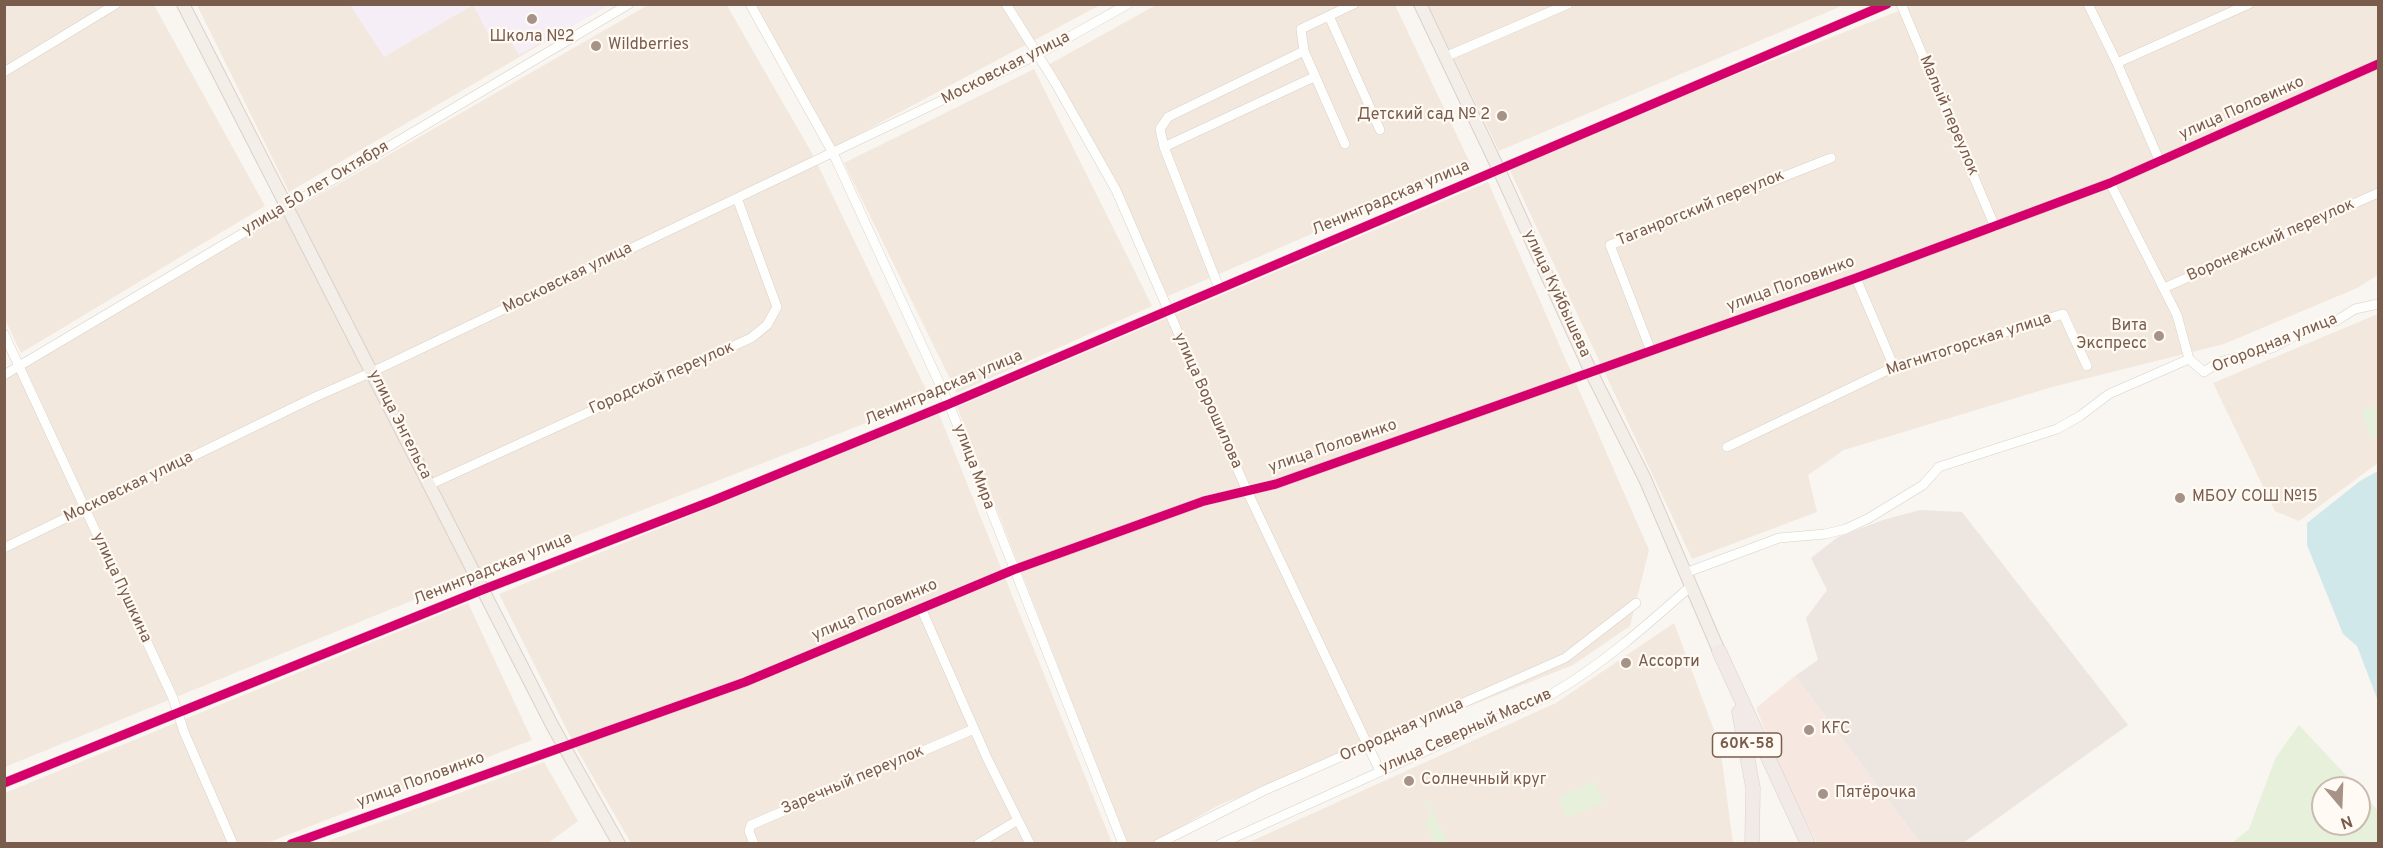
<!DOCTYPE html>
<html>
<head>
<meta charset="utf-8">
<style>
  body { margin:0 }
  #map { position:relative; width:2383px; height:848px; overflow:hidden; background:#f9f5f0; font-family:Overpass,sans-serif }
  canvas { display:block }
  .frame { position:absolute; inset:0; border:6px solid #7a5c4d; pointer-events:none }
  .north { position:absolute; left:2311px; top:776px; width:60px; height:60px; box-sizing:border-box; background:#fffaf3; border:2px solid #cabbb1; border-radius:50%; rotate:161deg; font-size:16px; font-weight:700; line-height:24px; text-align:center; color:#7a5c4d }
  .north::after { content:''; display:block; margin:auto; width:21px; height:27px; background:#a69286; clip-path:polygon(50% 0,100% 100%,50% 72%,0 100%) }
</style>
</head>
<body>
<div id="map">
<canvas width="2383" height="848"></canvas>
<div class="frame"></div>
<div class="north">N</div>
</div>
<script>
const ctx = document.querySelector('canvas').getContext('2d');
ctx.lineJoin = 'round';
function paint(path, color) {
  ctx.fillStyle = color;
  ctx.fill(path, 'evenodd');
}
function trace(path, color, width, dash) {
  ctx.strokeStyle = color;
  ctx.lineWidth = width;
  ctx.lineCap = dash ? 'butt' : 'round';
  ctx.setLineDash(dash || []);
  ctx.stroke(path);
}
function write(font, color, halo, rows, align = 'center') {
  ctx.font = font + ' Overpass,sans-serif';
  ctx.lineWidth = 4.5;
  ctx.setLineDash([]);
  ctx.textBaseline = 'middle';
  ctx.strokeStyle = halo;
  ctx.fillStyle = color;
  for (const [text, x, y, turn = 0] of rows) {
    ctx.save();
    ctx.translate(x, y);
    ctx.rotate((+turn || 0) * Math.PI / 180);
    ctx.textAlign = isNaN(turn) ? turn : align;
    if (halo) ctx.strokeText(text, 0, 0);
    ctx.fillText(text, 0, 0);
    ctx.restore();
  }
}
paint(new Path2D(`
  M 726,4 L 813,155 L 930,398 L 450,585 L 5,767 L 4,377 L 648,5 Z
  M 4,5 L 154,5 L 265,206 L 21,353 L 4,317 Z
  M 197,5 L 608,5 L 289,192 Z
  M 756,5 L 1100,5 L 835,147 Z
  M 1156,5 L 1395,5 L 1471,165 L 1168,296 L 1048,65 Z
  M 1428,5 L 1844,5 L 1499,151 Z
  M 1914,5 L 2378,5 L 2378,275 L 2357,288 L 2224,344 L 2052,387 L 1844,450 L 1808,475 L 1817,512 L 1692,559 L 1507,164 Z
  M 1034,69 L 1152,306 L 957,393 L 844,163 Z
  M 1488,182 L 1649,550 L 1630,626 L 1573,665 L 1219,805 L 1153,843 L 1127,843 L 957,407 Z
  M 2378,314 L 2378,463 L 2299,521 L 2275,511 L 2213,383 Z
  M 939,414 L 1112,843 L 631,843 L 575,746 L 499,594 Z
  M 468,603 L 532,740 L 267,843 L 5,844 L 5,793 Z
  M 1674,623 L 1720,746 L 1733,843 L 1245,844 L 1556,703 Z
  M 544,762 L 578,821 L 548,843 L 323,843 Z`), '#f2e8de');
paint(new Path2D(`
  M 1795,676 L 1920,843 L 1817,843 L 1788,786 L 1756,708 Z`), '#f6e8e1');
paint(new Path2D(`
  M 1920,510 L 1962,512 L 2128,725 L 1963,843 L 1920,843 L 1795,676 L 1818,660 L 1806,618 L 1827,590 L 1811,558 L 1838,537 L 1883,520 Z`), '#ede5e0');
paint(new Path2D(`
  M 350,5 L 473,5 L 384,57 Z
  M 473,5 L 610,5 L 519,55 L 506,34 L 491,40 Z`), '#f6eef6');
paint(new Path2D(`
  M 2378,405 L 2378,435 L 2372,440 L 2361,411 Z
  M 2299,725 L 2358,788 L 2323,788 L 2323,824 L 2359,824 L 2359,789 L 2378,811 L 2378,843 L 2232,843 L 2249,829 L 2276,757 Z
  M 1595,781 L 1604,802 L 1567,818 L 1558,797 Z
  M 1428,801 C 1433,811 1436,817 1439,827 L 1442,829 L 1448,841 L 1447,843 L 1434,843 L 1425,825 L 1431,815 L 1425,803 Z`), '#e7f0db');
paint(new Path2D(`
  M 2378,471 L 2378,701 L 2357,646 L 2343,634 L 2307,545 L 2307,523 L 2360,481 Z`), '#d0e8ea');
const minor = new Path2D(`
  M 750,4 L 833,153 L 949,404 L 1123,844
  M 1006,4 L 1056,84 L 1116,190 L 1247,491 L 1380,771
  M 1901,4 L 1995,227
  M 2088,4 L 2117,63 L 2160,162
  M 1329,16 L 1380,130
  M 1304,51 L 1345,144
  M 1445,57 L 1568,4
  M 2117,63 L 2249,4
  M 4,72 L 116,4
  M 1164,147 L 1314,77
  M 2110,183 L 2177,315 L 2189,359
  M 1856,278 L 1894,367
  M 1219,288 L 1164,147 L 1160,129 L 1168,117 L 1304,51 L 1301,29 L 1354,4
  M 2164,288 L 2378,193
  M 4,334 L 173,698 L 184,732 L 233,844
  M 1651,351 L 1610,245 L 1831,158
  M 2189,359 L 2204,372 L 2219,362 L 2272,348 L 2303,331 L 2336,321 L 2355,309 L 2378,304
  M 4,375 L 629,4
  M 1727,447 L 1894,367 L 2063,314 L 2087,366
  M 429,485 L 751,338 L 767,325 L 777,307 L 737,198
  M 4,548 L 315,397 L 372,372 L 1037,55 L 1128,4
  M 1685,573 L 1779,538 L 1825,534 L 1846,529 L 1869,518 L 1923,485 L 1939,467 L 2057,429 L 2080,416 L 2109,394 L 2189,359
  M 921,608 L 987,758 L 1030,844
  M 4,783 L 482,590 L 712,501 L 949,404 L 1887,4
  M 291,844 L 745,682 L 1013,570 L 1204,501 L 1276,484 L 1856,278 L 2110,183 L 2378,64
  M 754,844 L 749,831 L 751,825 L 974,729
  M 978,844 L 1018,820
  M 1158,844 L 1263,791 L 1565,658 L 1636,603
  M 1220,844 L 1552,694 C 1603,664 1647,625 1691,586`);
const major = new Path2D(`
  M 183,4 L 552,725 L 619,844
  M 1420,4 L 1499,170 L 1591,372 L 1645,479 L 1719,651`);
const highway = new Path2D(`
  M 1719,651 L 1808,844
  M 1739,712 L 1753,788 L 1752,844`);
trace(minor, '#d7d1cb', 10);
trace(major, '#dad1cc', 14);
trace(highway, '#dad1cc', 15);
trace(minor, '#fefefd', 9);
trace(major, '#f3eee8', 12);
trace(highway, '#f2eae7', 14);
trace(new Path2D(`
  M 4,783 L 482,590 L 712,501 L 949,404 L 1887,4
  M 291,844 L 745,682 L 1013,570 L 1204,501 L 1276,484 L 1856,278 L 2110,183 L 2378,64`), '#d6006c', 9);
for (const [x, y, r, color] of [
  [532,19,6,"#a69286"],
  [596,46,6,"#a69286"],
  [1502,116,6,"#a69286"],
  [2159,336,6,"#a69286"],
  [2180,498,6,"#a69286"],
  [1626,663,6,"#a69286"],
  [1809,730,6,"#a69286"],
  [1409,781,6,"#a69286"],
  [1823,794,6,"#a69286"]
]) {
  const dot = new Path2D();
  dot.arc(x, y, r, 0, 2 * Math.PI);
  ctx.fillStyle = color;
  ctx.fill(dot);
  trace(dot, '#fffaf3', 2);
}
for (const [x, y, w] of [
  [1747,745,69]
]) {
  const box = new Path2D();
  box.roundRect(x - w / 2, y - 12, w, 24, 4.5);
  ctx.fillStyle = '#fffaf3';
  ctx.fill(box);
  trace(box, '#7a5c4d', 1.5);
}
write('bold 15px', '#7a5c4d', null, [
  ["60К-58",1747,745]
]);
write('16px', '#7a5c4d', '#fffaf3', [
  ["Школа №2",532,38,"center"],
  ["Wildberries",608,46],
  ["Детский сад № 2",1490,116,"right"],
  ["Вита",2147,327,"right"],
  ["Экспресс",2147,345,"right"],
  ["МБОУ СОШ №15",2192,498],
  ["Ассорти",1638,663],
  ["KFC",1821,730],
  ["Солнечный круг",1421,781],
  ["Пятёрочка",1835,794]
], 'left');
write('16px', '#7a5c4d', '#fffaf3', [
  ["Московская улица",1006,69,-27],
  ["улица Половинко",2242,109,-24],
  ["Малый переулок",1948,116,67],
  ["улица 50 лет Октября",316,189,-31],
  ["Ленинградская улица",1391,199,-23],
  ["Таганрогский переулок",1701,209,-22],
  ["Воронежский переулок",2271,241,-24],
  ["Московская улица",568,279,-26],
  ["улица Половинко",1791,285,-20],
  ["улица Куйбышева",1556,294,65],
  ["Огородная улица",2275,344,-22],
  ["Магнитогорская улица",1969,345,-18],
  ["Городской переулок",662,379,-24],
  ["Ленинградская улица",944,389,-23],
  ["улица Ворошилова",1207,401,66],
  ["улица Энгельса",399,425,63],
  ["улица Половинко",1333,447,-19],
  ["улица Мира",973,467,69],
  ["Московская улица",129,488,-26],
  ["Ленинградская улица",493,570,-22],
  ["улица Пушкина",121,588,65],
  ["улица Половинко",875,611,-23],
  ["Огородная улица",1402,731,-24],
  ["улица Северный Массив",1466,732,-24],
  ["улица Половинко",421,781,-20],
  ["Заречный переулок",853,781,-23]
]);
</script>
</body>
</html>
